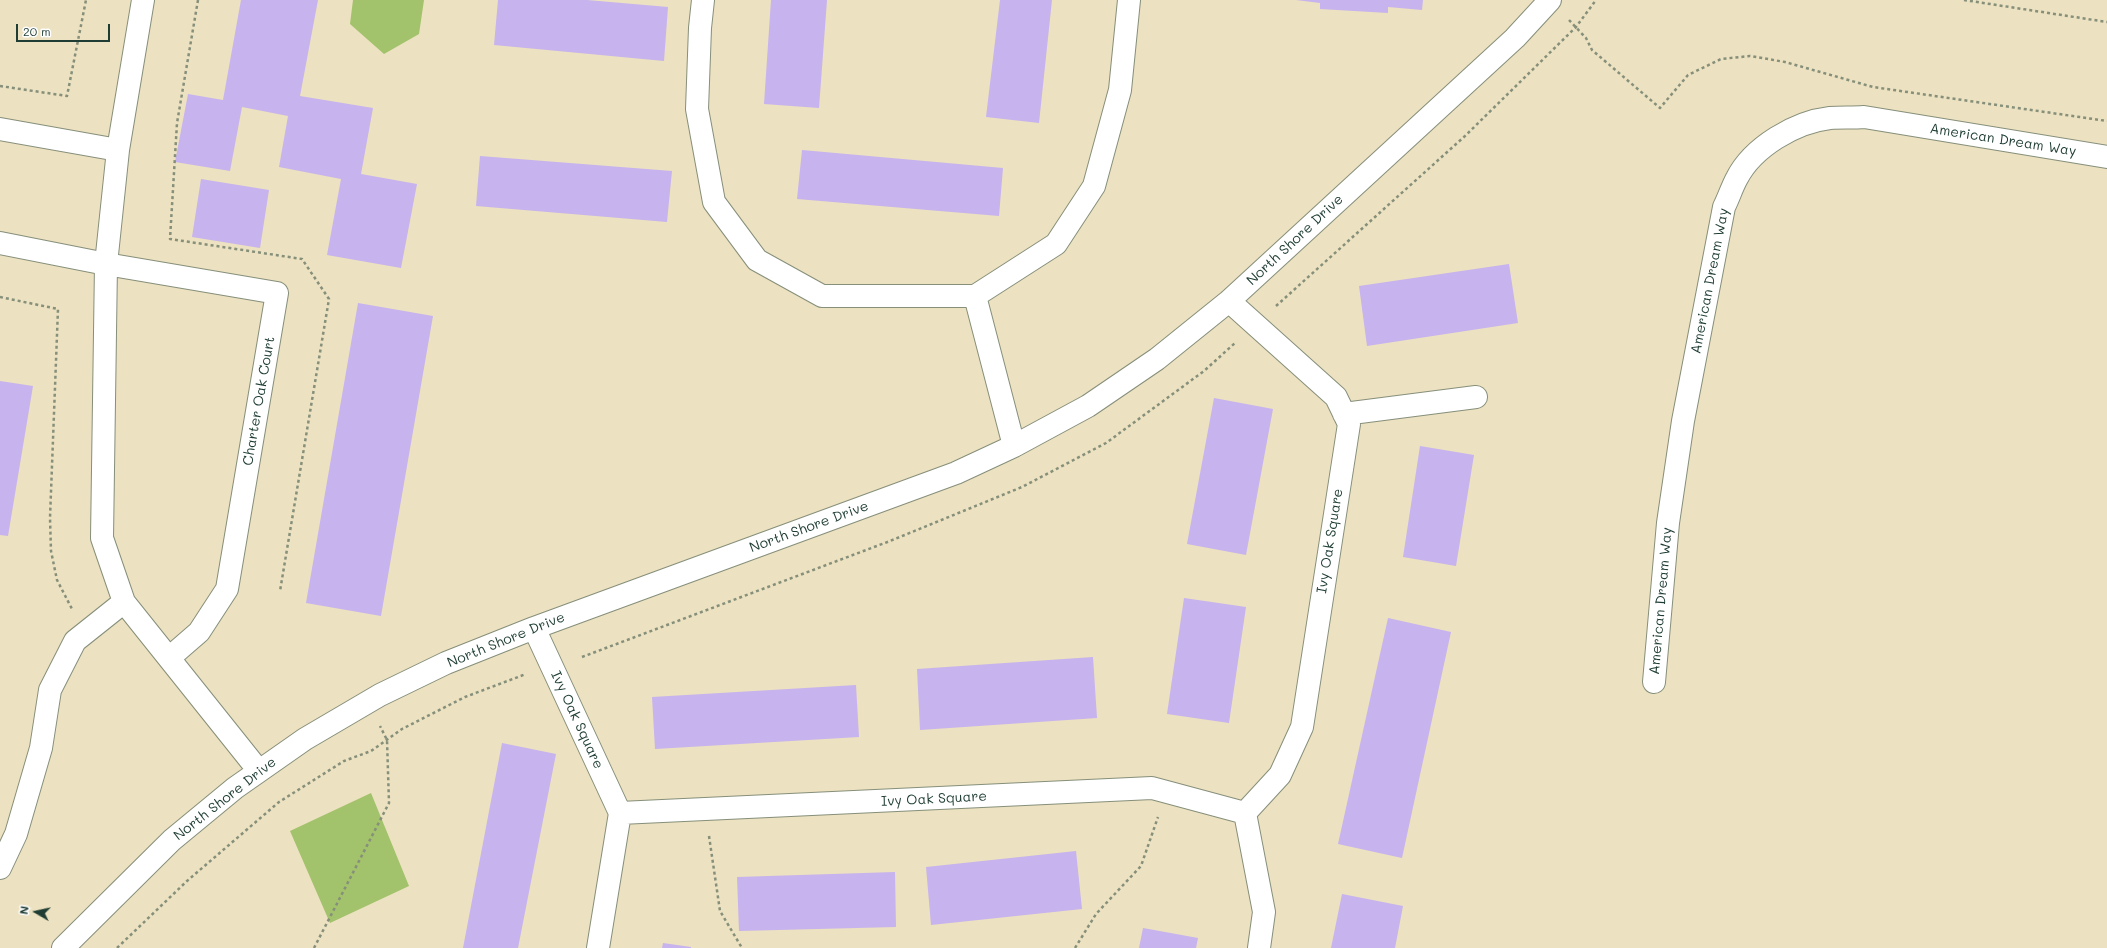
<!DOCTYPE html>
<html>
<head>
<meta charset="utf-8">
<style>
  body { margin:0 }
  #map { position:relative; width:2107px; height:948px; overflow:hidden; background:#ece1c0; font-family:Mali,sans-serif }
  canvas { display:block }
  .north { position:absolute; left:16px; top:892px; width:40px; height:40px; -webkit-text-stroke:3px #fff; paint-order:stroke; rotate:279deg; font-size:11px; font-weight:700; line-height:16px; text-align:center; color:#1f3d34 }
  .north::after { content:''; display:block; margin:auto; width:14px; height:18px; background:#1f3d34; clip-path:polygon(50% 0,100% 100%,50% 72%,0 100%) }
  .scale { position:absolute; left:16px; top:24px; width:94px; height:18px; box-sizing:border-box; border:2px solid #1f3d34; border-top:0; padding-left:5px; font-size:12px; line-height:14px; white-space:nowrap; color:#1f3d34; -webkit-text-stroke:3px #fff; paint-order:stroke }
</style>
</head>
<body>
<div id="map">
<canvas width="2107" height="948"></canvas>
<div class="north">N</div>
<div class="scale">20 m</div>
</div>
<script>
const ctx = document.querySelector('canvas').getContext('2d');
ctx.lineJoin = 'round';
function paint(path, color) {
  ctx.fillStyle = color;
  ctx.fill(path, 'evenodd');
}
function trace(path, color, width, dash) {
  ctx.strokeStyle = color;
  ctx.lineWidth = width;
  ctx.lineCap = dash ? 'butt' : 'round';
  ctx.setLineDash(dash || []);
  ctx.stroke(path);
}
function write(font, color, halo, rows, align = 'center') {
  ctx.font = font + ' Mali,sans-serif';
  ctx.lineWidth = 3;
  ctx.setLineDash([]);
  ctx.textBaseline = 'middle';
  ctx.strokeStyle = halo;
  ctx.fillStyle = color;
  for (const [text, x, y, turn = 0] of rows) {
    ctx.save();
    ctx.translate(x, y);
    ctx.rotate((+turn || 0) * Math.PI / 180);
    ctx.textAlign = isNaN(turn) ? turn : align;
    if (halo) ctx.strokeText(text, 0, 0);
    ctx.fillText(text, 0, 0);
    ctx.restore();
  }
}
paint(new Path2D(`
  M 353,0 L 424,0 L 419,34 L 384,54 L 350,24 Z
  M 371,793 L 409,886 L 330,923 L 290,831 Z`), '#a2c26b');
paint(new Path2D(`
  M 241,0 L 318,0 L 300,96 L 373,108 L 361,174 L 417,184 L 401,268 L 327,255 L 341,179 L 279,167 L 288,116 L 242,107 L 230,171 L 175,162 L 188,94 L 223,100 Z
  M 498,0 L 587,0 L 668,7 L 664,61 L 494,45 Z
  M 771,0 L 827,0 L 819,108 L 764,104 Z
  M 1000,0 L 1052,0 L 1039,123 L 986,117 Z
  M 1296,0 L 1423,0 L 1422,10 L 1388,7 L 1388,13 L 1320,9 L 1320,3 Z
  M 802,150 L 1003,168 L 999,216 L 797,199 Z
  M 480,156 L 672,171 L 667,222 L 476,206 Z
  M 201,179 L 269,190 L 260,248 L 192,237 Z
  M 1509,264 L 1518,323 L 1367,346 L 1359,286 Z
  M 358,303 L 433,316 L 381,616 L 306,603 Z
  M 0,381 L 33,386 L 8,536 L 0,535 Z
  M 1214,398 L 1273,409 L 1246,555 L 1187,544 Z
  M 1420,446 L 1474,455 L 1456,566 L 1403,557 Z
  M 1184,598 L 1246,607 L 1229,723 L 1167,714 Z
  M 1388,618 L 1451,632 L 1402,858 L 1338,844 Z
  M 1093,657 L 1097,718 L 920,730 L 917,669 Z
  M 856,685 L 859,737 L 655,749 L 652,697 Z
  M 502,743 L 556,754 L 518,948 L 463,948 Z
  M 1076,851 L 1082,909 L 931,925 L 926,867 Z
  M 895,872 L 896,927 L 739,931 L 737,877 Z
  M 1342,894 L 1403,906 L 1395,948 L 1331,948 Z
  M 1143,928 L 1198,938 L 1196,948 L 1139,948 Z
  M 663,943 L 691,947 L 691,948 L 662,948 Z`), '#c7b3ed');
const minor = new Path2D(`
  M 143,0 L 118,150 L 106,264 L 102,538 L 124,602 L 259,771
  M 703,0 L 700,28 L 697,109 L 714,202 L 757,260 L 822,296 L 975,296 L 1056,244 L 1094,186 L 1120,90 L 1129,0
  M 0,129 L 118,150
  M 0,243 L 106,264 L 277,293 L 227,589 L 199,632 L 169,658
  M 975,296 L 1014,446
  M 1229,301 L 1336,397 L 1349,424 L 1302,727 L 1280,775 L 1245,813 L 1264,912 L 1259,948
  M 1344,414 L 1476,397
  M 534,628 L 620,813 L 598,948
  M 1654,682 L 1668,523 L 1683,421 L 1724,207 C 1729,197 1732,187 1737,178 C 1753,147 1795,122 1830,118 C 1841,117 1853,118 1864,117 L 2107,157
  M 620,813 L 1152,788 L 1245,813
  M 0,868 L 16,834 L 41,748 L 50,690 L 75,641 L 124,602
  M 63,948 L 172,840 L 235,788 L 305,739 L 380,695 L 446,663 L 534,628 L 956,473 L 1014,446 L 1088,406 L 1157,359 L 1229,301 L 1515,38 L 1550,0`);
trace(minor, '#868f7a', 24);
trace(new Path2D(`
  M 198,0 L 177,123 L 170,239 L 302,259 L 329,299 L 280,591
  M 1964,0 L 2107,22
  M 1569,20 L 1586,38 L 1592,50 L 1660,108 L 1688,75 L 1721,59 L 1750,56 L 1785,62 L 1873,87 L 2107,121
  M 0,86 L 67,96 L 86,0
  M 0,297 L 58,309 L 50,518 L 51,551 L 57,580 L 72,609
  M 1276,306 L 1465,136 L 1576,27 L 1596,0
  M 582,657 L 890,541 L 1022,487 L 1106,443 L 1204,371 L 1235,343
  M 709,836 L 720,911 L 742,948
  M 117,948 L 187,881 L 279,802 L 344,761 L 371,751 L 402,729 L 465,697 L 526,674
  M 314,948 L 389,803 L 387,740 L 380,726
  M 1075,948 L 1096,914 L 1141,866 L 1158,817`), '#868f7a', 2.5, [3, 3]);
trace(minor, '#fff', 22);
write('14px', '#1f3d34', '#fff', [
  ["American Dream Way",2003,140,9],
  ["North Shore Drive",1295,240,-43],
  ["American Dream Way",1710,281,-79],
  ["Charter Oak Court",259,401,-80],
  ["North Shore Drive",809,527,-20],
  ["Ivy Oak Square",1330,541,-81],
  ["American Dream Way",1661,601,-85],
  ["North Shore Drive",506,640,-22],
  ["Ivy Oak Square",577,720,65],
  ["North Shore Drive",225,799,-38],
  ["Ivy Oak Square",934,799,-3]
]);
</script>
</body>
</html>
